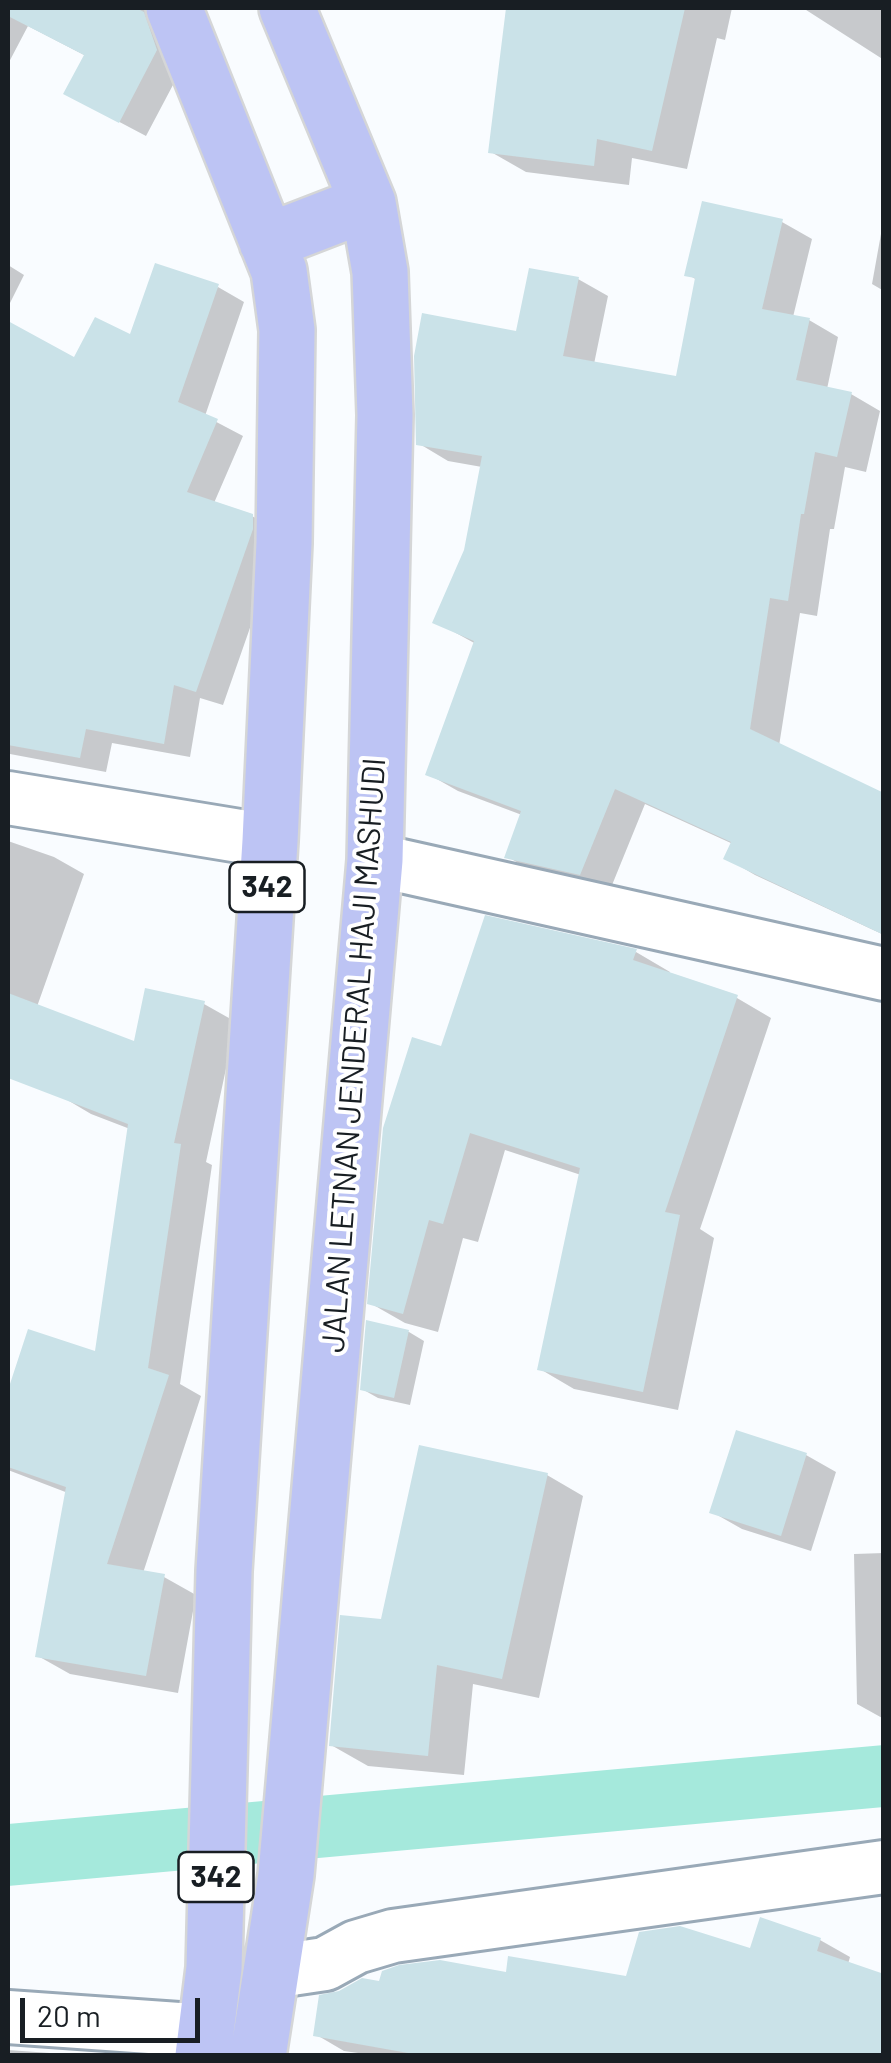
<!DOCTYPE html>
<html>
<head>
<meta charset="utf-8">
<style>
  body { margin:0 }
  #map { position:relative; width:891px; height:2063px; overflow:hidden; background:#f9fcff; font-family:Barlow,sans-serif }
  canvas { display:block }
  .frame { position:absolute; inset:0; border:10px solid #181e23; pointer-events:none }
  .scale { position:absolute; left:20px; top:1998px; width:180px; height:45px; box-sizing:border-box; border:5px solid #181e23; border-top:0; padding-left:12px; font-size:30px; line-height:35px; white-space:nowrap; color:#181e23; -webkit-text-stroke:8px #fff; paint-order:stroke }
</style>
</head>
<body>
<div id="map">
<canvas width="891" height="2063"></canvas>
<div class="frame"></div>
<div class="scale">20 m</div>
</div>
<script>
const ctx = document.querySelector('canvas').getContext('2d');
ctx.lineJoin = 'round';
function paint(path, color) {
  ctx.fillStyle = color;
  ctx.fill(path, 'evenodd');
}
function trace(path, color, width, dash) {
  ctx.strokeStyle = color;
  ctx.lineWidth = width;
  ctx.lineCap = dash ? 'butt' : 'round';
  ctx.setLineDash(dash || []);
  ctx.stroke(path);
}
function write(font, color, halo, rows, align = 'center') {
  ctx.font = font + ' Barlow,sans-serif';
  ctx.lineWidth = 8;
  ctx.setLineDash([]);
  ctx.textBaseline = 'middle';
  ctx.strokeStyle = halo;
  ctx.fillStyle = color;
  for (const [text, x, y, turn = 0] of rows) {
    ctx.save();
    ctx.translate(x, y);
    ctx.rotate((+turn || 0) * Math.PI / 180);
    ctx.textAlign = isNaN(turn) ? turn : align;
    if (halo) ctx.strokeText(text, 0, 0);
    ctx.fillText(text, 0, 0);
    ctx.restore();
  }
}
paint(new Path2D(`
  M 8,8 L 144,8 L 168,21 L 183,66 L 146,136 L 93,108 L 86,56 L 28,26 L 8,64 Z
  M 508,8 L 732,8 L 725,40 L 717,38 L 687,169 L 632,158 L 629,185 L 526,172 L 491,152 Z
  M 803,8 L 884,8 L 884,60 Z
  M 884,217 L 884,291 L 872,284 Z
  M 782,222 L 812,239 L 793,317 L 809,320 L 838,337 L 827,389 L 851,394 L 880,411 L 866,472 L 845,467 L 834,529 L 830,529 L 817,616 L 800,613 L 779,746 L 884,795 L 884,935 L 755,875 L 726,858 L 733,844 L 645,804 L 610,890 L 537,874 L 508,857 L 522,815 L 458,791 L 428,774 L 476,644 L 436,622 L 467,551 L 482,467 L 448,461 L 418,443 L 518,334 L 578,279 L 608,296 L 594,364 L 678,379 L 697,280 L 687,274 Z
  M 8,265 L 24,275 L 8,307 Z
  M 218,287 L 244,302 L 205,416 L 243,436 L 214,503 L 252,516 L 279,532 L 279,545 L 223,705 L 200,698 L 190,757 L 112,743 L 106,772 L 10,754 L 8,762 L 8,324 L 75,361 L 132,338 Z
  M 8,841 L 54,857 L 84,874 L 28,1032 L 8,1025 Z
  M 636,952 L 670,972 L 669,975 L 737,998 L 771,1018 L 700,1229 L 714,1238 L 678,1410 L 574,1389 L 540,1369 L 581,1175 L 505,1150 L 478,1242 L 463,1238 L 438,1332 L 405,1323 L 370,1303 L 442,1049 Z
  M 204,1004 L 236,1022 L 206,1162 L 212,1165 L 180,1384 L 201,1396 L 143,1573 L 164,1577 L 196,1595 L 178,1693 L 70,1674 L 38,1656 L 68,1493 L 8,1470 L 8,1398 L 30,1332 L 97,1354 L 130,1129 L 91,1114 L 59,1095 Z
  M 368,1323 L 409,1332 L 424,1341 L 410,1405 L 378,1398 L 362,1389 Z
  M 806,1455 L 836,1472 L 811,1551 L 742,1529 L 712,1512 Z
  M 547,1475 L 583,1496 L 539,1698 L 473,1684 L 464,1775 L 368,1766 L 331,1745 L 383,1622 Z
  M 884,1553 L 884,1719 L 857,1704 L 854,1554 Z
  M 820,1940 L 850,1957 L 848,1964 L 628,1978 L 752,1951 Z
  M 315,2034 L 504,2056 L 379,2056 L 344,2051 Z
  M 8,2050 L 92,2056 L 8,2056 Z`), '#0003');
trace(new Path2D(`
  M 8,1855 L 884,1776`), '#a5e9dc', 62);
paint(new Path2D(`
  M 8,8 L 136,8 L 144,12 L 157,50 L 119,123 L 63,94 L 84,55 L 8,16 Z
  M 506,8 L 685,8 L 652,151 L 597,139 L 594,166 L 488,153 Z
  M 702,201 L 783,219 L 762,309 L 810,318 L 796,380 L 852,392 L 837,457 L 815,452 L 804,514 L 801,514 L 788,601 L 770,598 L 750,729 L 884,793 L 884,935 L 723,859 L 731,842 L 615,789 L 580,875 L 504,858 L 521,811 L 425,775 L 474,641 L 432,623 L 464,550 L 482,456 L 416,445 L 414,356 L 422,313 L 516,331 L 529,268 L 579,277 L 563,356 L 676,376 L 695,278 L 684,276 Z
  M 155,263 L 219,284 L 178,402 L 218,419 L 187,492 L 253,514 L 253,529 L 196,692 L 174,685 L 164,744 L 86,729 L 80,758 L 8,745 L 8,321 L 74,357 L 95,317 L 130,334 Z
  M 485,915 L 637,949 L 633,960 L 738,995 L 665,1212 L 680,1215 L 643,1392 L 537,1370 L 580,1168 L 470,1133 L 443,1224 L 429,1220 L 403,1314 L 367,1304 L 383,1128 L 412,1037 L 441,1046 Z
  M 145,988 L 205,1001 L 174,1143 L 181,1144 L 148,1368 L 169,1375 L 107,1564 L 165,1574 L 146,1676 L 35,1657 L 66,1487 L 8,1467 L 8,1390 L 28,1329 L 95,1351 L 128,1124 L 8,1078 L 8,993 L 134,1041 Z
  M 366,1320 L 409,1330 L 394,1398 L 360,1390 Z
  M 736,1430 L 807,1453 L 781,1536 L 709,1513 Z
  M 419,1445 L 548,1473 L 502,1679 L 437,1665 L 428,1756 L 329,1746 L 340,1615 L 381,1619 Z
  M 760,1917 L 821,1938 L 817,1951 L 884,1974 L 884,2056 L 425,2056 L 313,2036 L 319,1995 L 339,1991 L 362,1978 L 379,1981 L 382,1971 L 399,1965 L 440,1960 L 506,1972 L 508,1956 L 626,1976 L 639,1932 L 680,1926 L 750,1948 Z`), '#cae2e8');
const minor = new Path2D(`
  M 8,798 L 270,841
  M 375,860 L 884,974
  M 271,1972 L 325,1964 L 356,1947 L 393,1936 L 884,1867
  M 8,2017 L 207,2031`);
const primary = new Path2D(`
  M 174,8 L 279,271 L 287,330 L 284,543 L 270,841 L 224,1571 L 214,1968 L 203,2056
  M 267,242 L 368,203
  M 258,2056 L 286,1875 L 375,860 L 385,415 L 380,272 L 368,203 L 287,8`);
trace(minor, '#99a9b7', 58);
trace(primary, '#d5d6d7', 60);
trace(minor, '#fff', 52);
trace(primary, '#bdc4f4', 55);
for (const [x, y, w] of [
  [267,887,75],
  [216,1877,75]
]) {
  const box = new Path2D();
  box.roundRect(x - w / 2, y - 25, w, 50, 8);
  ctx.fillStyle = '#fff';
  ctx.fill(box);
  trace(box, '#181e23', 2.5);
}
write('bold 30px', '#181e23', null, [
  ["342",267,887],
  ["342",216,1877]
]);
write('32px', '#181e23', '#fff', [
  ["JALAN LETNAN JENDERAL HAJI MASHUDI",354,1055,-86]
]);
</script>
</body>
</html>
